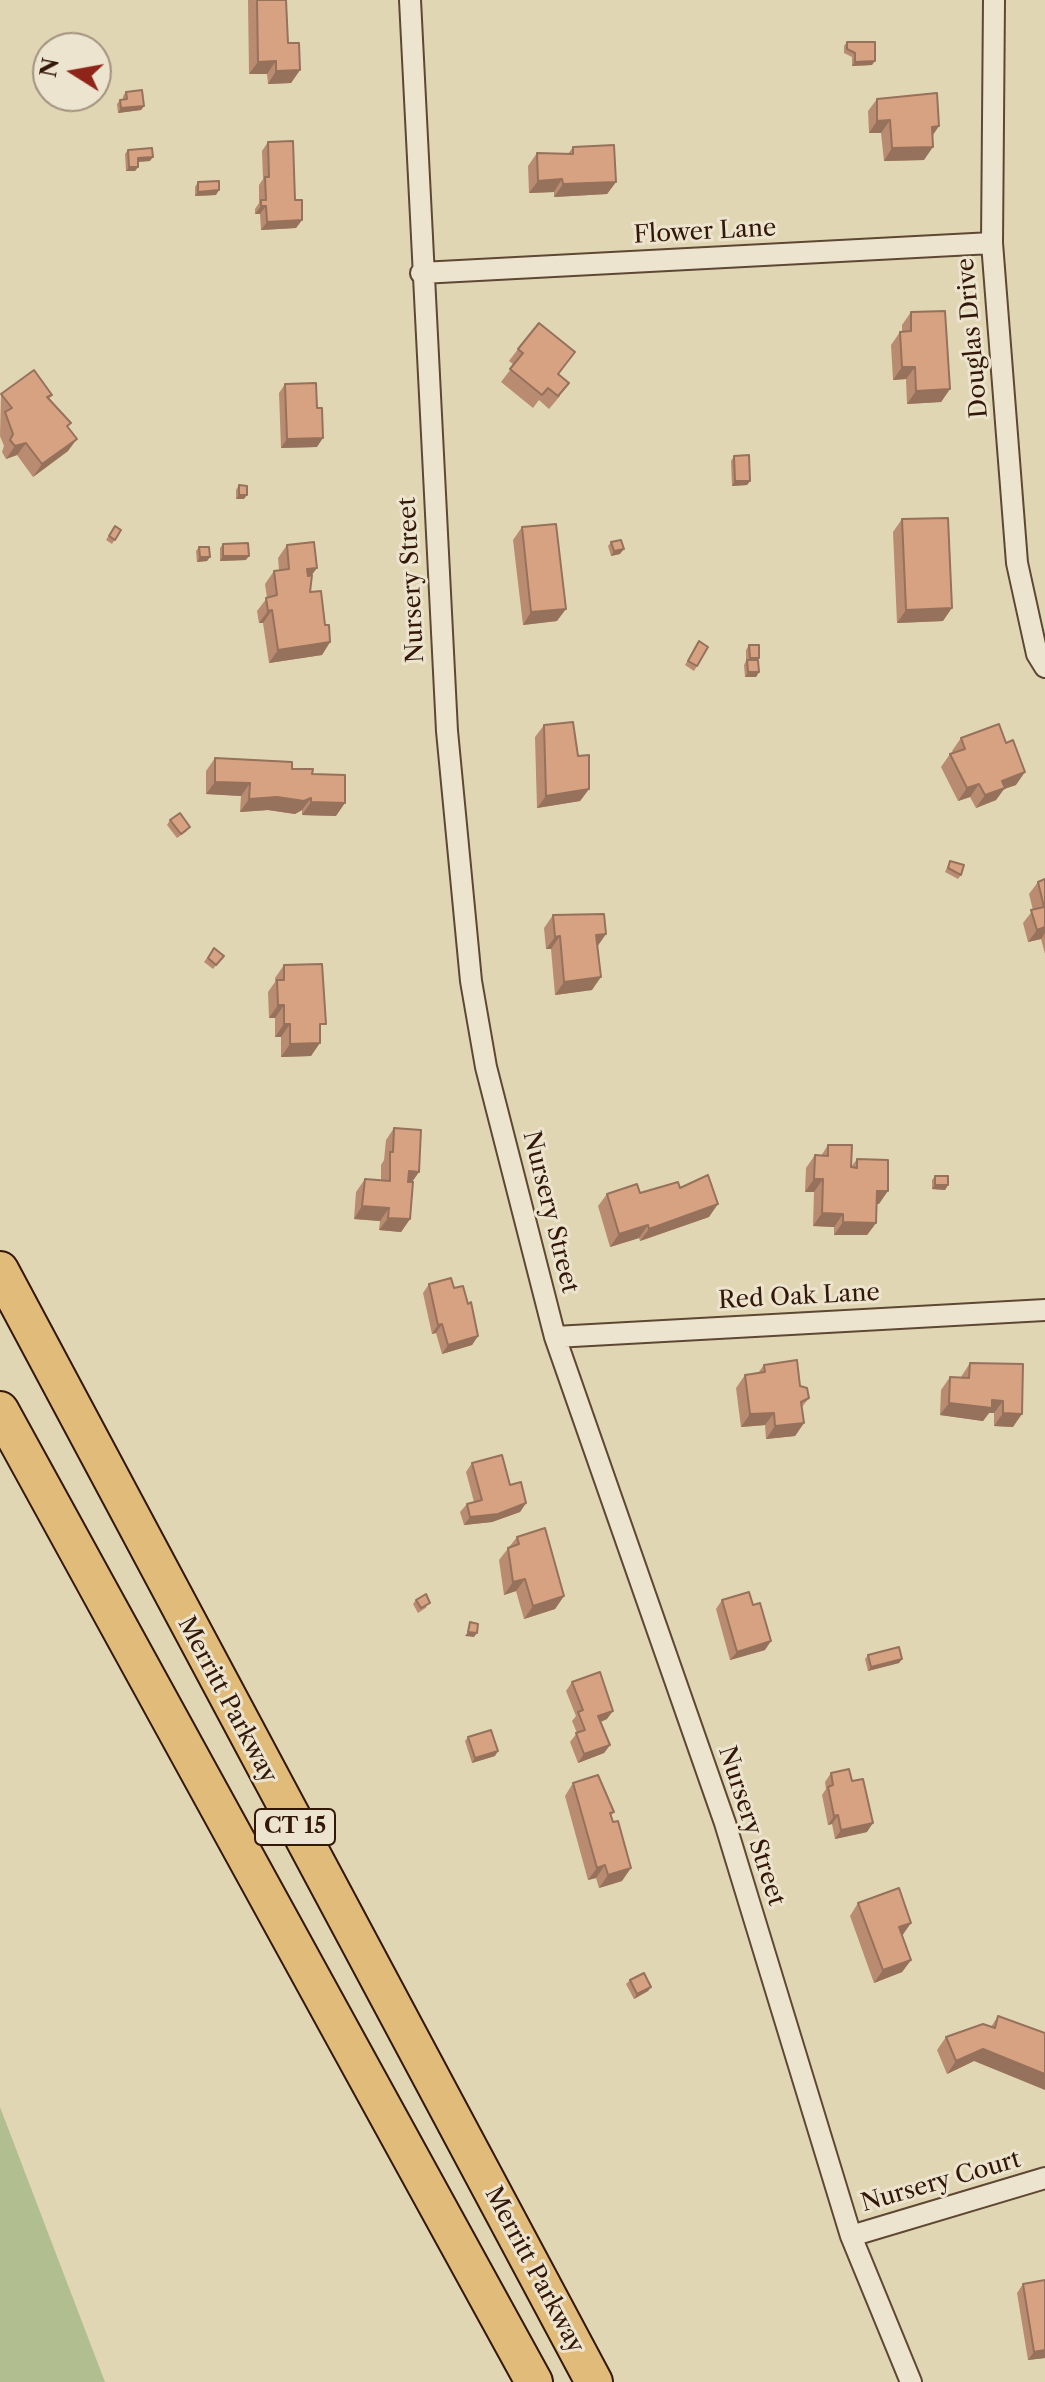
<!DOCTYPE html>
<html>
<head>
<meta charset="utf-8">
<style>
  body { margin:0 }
  #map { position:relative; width:1045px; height:2382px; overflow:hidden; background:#e1d6b4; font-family:"Libre Caslon Text",serif }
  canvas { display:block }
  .north { position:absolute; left:32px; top:32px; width:80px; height:80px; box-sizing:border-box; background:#ece4ce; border:2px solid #a2927f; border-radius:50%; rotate:281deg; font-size:22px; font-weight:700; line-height:32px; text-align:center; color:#331708 }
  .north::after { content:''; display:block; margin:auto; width:28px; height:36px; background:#8f2418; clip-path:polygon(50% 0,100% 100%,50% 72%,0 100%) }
</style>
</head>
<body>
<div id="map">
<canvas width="1045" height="2382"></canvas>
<div class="north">N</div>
</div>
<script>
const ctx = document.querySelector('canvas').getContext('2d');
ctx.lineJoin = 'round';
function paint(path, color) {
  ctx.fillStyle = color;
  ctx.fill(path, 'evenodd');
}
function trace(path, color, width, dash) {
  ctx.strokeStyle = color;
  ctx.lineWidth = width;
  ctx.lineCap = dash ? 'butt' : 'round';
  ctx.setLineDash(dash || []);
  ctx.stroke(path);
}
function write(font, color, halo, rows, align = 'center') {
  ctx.font = font + ' "Libre Caslon Text",serif';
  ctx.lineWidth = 6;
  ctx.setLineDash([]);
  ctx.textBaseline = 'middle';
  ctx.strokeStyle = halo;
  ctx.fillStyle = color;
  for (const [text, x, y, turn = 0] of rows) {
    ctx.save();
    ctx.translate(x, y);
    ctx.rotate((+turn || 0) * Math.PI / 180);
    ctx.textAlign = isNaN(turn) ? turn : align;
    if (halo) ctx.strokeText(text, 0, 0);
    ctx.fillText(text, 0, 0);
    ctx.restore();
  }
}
paint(new Path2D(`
  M 0,2107 L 105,2382 L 0,2382 Z`), '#b1be8f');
const street = new Path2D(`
  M 410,0 L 447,731 L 471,981 L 486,1067 L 555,1337 L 725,1823 L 851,2236 L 911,2382
  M 994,0 L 992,243 L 1017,563 L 1037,654 L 1045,667
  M 421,273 L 992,243
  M 555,1337 L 1045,1310
  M 851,2236 L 1045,2178`);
const highway = new Path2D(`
  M 0,1270 L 594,2382
  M 0,1410 L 534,2382`);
trace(street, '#5e4733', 24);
trace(highway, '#331708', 40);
trace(street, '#ece4ce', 20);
trace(highway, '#e0bb7a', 36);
paint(new Path2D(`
  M 248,0 L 286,0 L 288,43 L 300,70 L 291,83 L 268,84 L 267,74 L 249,74 Z
  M 847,42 L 872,65 L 852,66 L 852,57 L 844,53 L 844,46 Z
  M 126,92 L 144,106 L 141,110 L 118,113 L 117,104 L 120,100 L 123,99 L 123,96 Z
  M 877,99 L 939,126 L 932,136 L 924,160 L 884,161 L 881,133 L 869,133 L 868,111 Z
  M 268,142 L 302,220 L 296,228 L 261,230 L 260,214 L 255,214 L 255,209 L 259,203 L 259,185 L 263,179 L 262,151 Z
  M 573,147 L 616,182 L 607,194 L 554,197 L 554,192 L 529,193 L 528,166 L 537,153 L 568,154 Z
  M 128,150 L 150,161 L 138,162 L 138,167 L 135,171 L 126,171 L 125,154 Z
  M 198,182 L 216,195 L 195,196 L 195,187 Z
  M 911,312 L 950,389 L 941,402 L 907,404 L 906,379 L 893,380 L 891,345 L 900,332 L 902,332 L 902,325 Z
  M 518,349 L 575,352 L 558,375 L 560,396 L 549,409 L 539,400 L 533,408 L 501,382 L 514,365 L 509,361 Z
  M 285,384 L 317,447 L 281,448 L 279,393 Z
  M 1,394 L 52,395 L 49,399 L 68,427 L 68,451 L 33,477 L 17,455 L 6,459 L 2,452 L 4,446 L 0,436 Z
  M 734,456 L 750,481 L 747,485 L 732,486 L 731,461 Z
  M 239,485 L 244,499 L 236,499 L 236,490 Z
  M 902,519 L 943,621 L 897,623 L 893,532 Z
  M 115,526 L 121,530 L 112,544 L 106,540 Z
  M 522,527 L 557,621 L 523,625 L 513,540 Z
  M 611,542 L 620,554 L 611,556 L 608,546 Z
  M 223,544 L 246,560 L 220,561 L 220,548 Z
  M 287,545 L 311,575 L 310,592 L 325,625 L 330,642 L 322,655 L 269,663 L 263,623 L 259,623 L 257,611 L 267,598 L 265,584 L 274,571 L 279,570 L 278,558 Z
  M 199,547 L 210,557 L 207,561 L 197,562 L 196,551 Z
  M 699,641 L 708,647 L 694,671 L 685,665 Z
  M 749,645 L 759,658 L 757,660 L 759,672 L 756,677 L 745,677 L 744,665 L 746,661 L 746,650 Z
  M 544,725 L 578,756 L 589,789 L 580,801 L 537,808 L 535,737 Z
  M 961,738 L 1016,785 L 1004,789 L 996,800 L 976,808 L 970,797 L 958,801 L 941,767 L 950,754 L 953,753 L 952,751 Z
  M 215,758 L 292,769 L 312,774 L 336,816 L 302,815 L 302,810 L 295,814 L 268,810 L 240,812 L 241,796 L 206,794 L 206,771 Z
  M 170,820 L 187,831 L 177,838 L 167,825 Z
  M 950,861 L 961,875 L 958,879 L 945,872 Z
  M 1045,879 L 1045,954 L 1041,939 L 1028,942 L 1023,923 L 1033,910 L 1029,894 L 1038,882 Z
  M 553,915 L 606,934 L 597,946 L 592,990 L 555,995 L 551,949 L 546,949 L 544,928 Z
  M 214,948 L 224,956 L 213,969 L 204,962 Z
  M 284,965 L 320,1032 L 311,1056 L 281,1057 L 281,1037 L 275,1037 L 275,1018 L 269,1018 L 268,992 L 275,982 L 275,978 Z
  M 394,1128 L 419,1172 L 411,1182 L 410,1219 L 401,1232 L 379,1230 L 380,1221 L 354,1219 L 356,1192 L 365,1179 L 381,1181 L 381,1165 L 384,1160 L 386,1140 Z
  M 828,1145 L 851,1167 L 857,1159 L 879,1204 L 877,1204 L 876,1223 L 867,1235 L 834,1235 L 834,1227 L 813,1226 L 814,1192 L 805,1192 L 806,1168 L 815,1155 L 821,1156 Z
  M 935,1176 L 948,1185 L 945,1190 L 932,1189 L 932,1180 Z
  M 680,1188 L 709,1217 L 640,1241 L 639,1238 L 610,1247 L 598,1206 L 607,1194 L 640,1193 Z
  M 429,1284 L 454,1288 L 468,1304 L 478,1336 L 472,1345 L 442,1354 L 436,1333 L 432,1334 L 423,1293 Z
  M 970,1363 L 1023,1364 L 1013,1427 L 994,1426 L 994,1413 L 989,1413 L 983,1421 L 940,1415 L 941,1390 L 950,1377 L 961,1377 Z
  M 764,1365 L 800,1386 L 809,1398 L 802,1407 L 804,1423 L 795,1436 L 766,1439 L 765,1425 L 741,1427 L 736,1388 L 745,1375 L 758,1373 Z
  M 472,1463 L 510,1485 L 526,1503 L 520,1512 L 492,1522 L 464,1525 L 460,1512 L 467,1504 L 474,1502 L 466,1472 Z
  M 517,1537 L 564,1596 L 555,1609 L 524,1619 L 516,1591 L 504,1595 L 499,1560 Z
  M 416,1600 L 427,1607 L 418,1613 L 413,1604 Z
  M 722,1600 L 765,1650 L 730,1660 L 716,1609 Z
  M 868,1655 L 902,1659 L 899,1663 L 868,1671 L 865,1659 Z
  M 572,1682 L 607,1719 L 601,1722 L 610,1745 L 604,1753 L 578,1763 L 570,1742 L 577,1733 L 572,1721 L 576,1716 L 566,1691 Z
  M 468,1737 L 495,1756 L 472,1763 L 465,1741 Z
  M 831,1773 L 867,1832 L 835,1839 L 832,1824 L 828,1825 L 822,1795 L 826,1789 L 825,1782 Z
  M 573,1783 L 614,1812 L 611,1816 L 622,1881 L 599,1888 L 596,1878 L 588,1880 L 565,1796 Z
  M 858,1903 L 902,1936 L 911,1960 L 902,1972 L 874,1983 L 850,1916 Z
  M 630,1980 L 651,1987 L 648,1991 L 634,1999 L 626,1984 Z
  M 998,2016 L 1045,2033 L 974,2061 L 947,2074 L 937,2050 L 946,2037 L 991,2027 Z
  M 1045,2280 L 1045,2358 L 1028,2360 L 1017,2293 L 1023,2284 Z`), '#b98b70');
paint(new Path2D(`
  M 276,61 L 267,74 L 249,74 L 258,62 Z
  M 875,61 L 872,65 L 852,66 L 855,62 Z
  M 300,70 L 291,83 L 268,84 L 276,71 Z
  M 144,106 L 141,110 L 118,113 L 121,108 Z
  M 890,120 L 881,133 L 869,133 L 877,121 Z
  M 939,126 L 930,139 L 932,127 Z
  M 933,147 L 924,160 L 884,161 L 892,148 Z
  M 153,157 L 150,161 L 135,162 L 138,158 Z
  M 129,167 L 138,167 L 135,171 L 126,171 Z
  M 562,179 L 554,192 L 529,193 L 538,181 Z
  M 616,182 L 607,194 L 554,197 L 563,184 Z
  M 219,190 L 216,195 L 195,196 L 198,192 Z
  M 261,206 L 266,206 L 260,214 L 255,214 Z
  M 302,220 L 296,228 L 261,230 L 267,222 Z
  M 902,367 L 915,367 L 906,379 L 893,380 Z
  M 950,389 L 941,402 L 907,404 L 916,391 Z
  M 323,438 L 317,447 L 281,448 L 287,439 Z
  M 77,439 L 68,451 L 33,477 L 42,464 Z
  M 26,443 L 17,455 L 6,459 L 15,446 Z
  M 735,481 L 750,481 L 747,485 L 732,486 Z
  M 239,495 L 247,495 L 244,499 L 236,499 Z
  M 624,549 L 620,554 L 611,556 L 614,551 Z
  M 223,556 L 249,556 L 246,560 L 220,561 Z
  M 200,557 L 210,557 L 207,561 L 197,562 Z
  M 317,568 L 308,580 L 307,569 Z
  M 952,608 L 943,621 L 897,623 L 906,610 Z
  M 566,609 L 557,621 L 523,625 L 531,612 Z
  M 272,610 L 263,623 L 259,623 L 268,611 Z
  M 330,642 L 322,655 L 269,663 L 278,650 Z
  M 748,672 L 759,672 L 756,677 L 745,677 Z
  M 1025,772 L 1016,785 L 1004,789 L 996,800 L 976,808 L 985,795 L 1002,781 Z
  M 215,782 L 250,783 L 241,796 L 206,794 Z
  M 979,784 L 970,797 L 958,801 L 967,788 Z
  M 589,789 L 580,801 L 537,808 L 546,796 Z
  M 277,797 L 311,798 L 302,810 L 295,814 L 268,810 L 240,812 L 249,799 Z
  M 311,802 L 345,803 L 336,816 L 302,815 Z
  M 1045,927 L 1045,933 L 1041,939 L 1028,942 L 1037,930 Z
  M 606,934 L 597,947 L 596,935 Z
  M 560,936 L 551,949 L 546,949 L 555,937 Z
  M 601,977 L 592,990 L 555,995 L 564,982 Z
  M 278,1005 L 284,1005 L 275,1018 L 269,1018 Z
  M 284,1024 L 290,1024 L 281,1037 L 275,1037 Z
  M 320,1043 L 311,1056 L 281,1057 L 290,1044 Z
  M 409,1171 L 419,1172 L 410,1185 L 400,1184 Z
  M 814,1179 L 823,1179 L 814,1192 L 805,1192 Z
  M 935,1185 L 948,1185 L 945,1190 L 932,1189 Z
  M 877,1191 L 888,1191 L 879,1204 L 868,1204 Z
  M 718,1204 L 709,1217 L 640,1241 L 649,1229 Z
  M 362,1206 L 389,1208 L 380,1221 L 354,1219 Z
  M 822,1213 L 843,1214 L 834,1227 L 813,1226 Z
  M 388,1218 L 410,1219 L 401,1232 L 379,1230 Z
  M 843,1222 L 876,1223 L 867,1235 L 834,1235 Z
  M 648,1225 L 639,1238 L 610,1247 L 619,1234 Z
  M 442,1324 L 436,1333 L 432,1334 L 438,1325 Z
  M 478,1336 L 472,1345 L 442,1354 L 448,1345 Z
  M 992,1400 L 1003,1401 L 994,1413 L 989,1413 L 983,1421 L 940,1415 L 949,1403 Z
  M 774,1413 L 765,1425 L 741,1427 L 750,1414 Z
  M 1003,1413 L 1022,1414 L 1013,1427 L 994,1426 Z
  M 804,1423 L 795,1436 L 766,1439 L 775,1426 Z
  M 526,1503 L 520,1512 L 492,1522 L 464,1525 L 470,1517 Z
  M 525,1579 L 516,1591 L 504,1595 L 513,1582 Z
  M 564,1596 L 555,1609 L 524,1619 L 533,1606 Z
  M 468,1632 L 477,1633 L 474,1637 L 465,1636 Z
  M 771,1641 L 765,1650 L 730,1660 L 737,1652 Z
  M 902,1659 L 899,1663 L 868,1671 L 871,1667 Z
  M 613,1711 L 607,1719 L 592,1725 L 598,1716 Z
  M 610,1745 L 604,1753 L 578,1763 L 584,1754 Z
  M 498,1751 L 495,1756 L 472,1763 L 475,1758 Z
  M 838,1815 L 832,1824 L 828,1825 L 834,1816 Z
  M 873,1823 L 867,1832 L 835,1839 L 841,1830 Z
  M 605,1865 L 596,1878 L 588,1880 L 597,1868 Z
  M 631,1868 L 622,1881 L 599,1888 L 608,1875 Z
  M 911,1923 L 902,1936 L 899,1927 Z
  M 911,1960 L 902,1972 L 874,1983 L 883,1970 Z
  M 651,1987 L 648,1991 L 634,1999 L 637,1994 Z
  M 983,2049 L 1045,2074 L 1045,2090 L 974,2061 L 947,2074 L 956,2061 Z
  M 1045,2350 L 1045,2358 L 1028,2360 L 1034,2352 Z`), '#96715b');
const building = new Path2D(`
  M 257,0 L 286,0 L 288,43 L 299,43 L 300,70 L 276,71 L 276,61 L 258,62 Z
  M 847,42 L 875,42 L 875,61 L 855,62 L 855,53 L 847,49 Z
  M 142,90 L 144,106 L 121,108 L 120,100 L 127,99 L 126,92 Z
  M 937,93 L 939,126 L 932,127 L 933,147 L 892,148 L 890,120 L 877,121 L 877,99 Z
  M 293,141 L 295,200 L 302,200 L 302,220 L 267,222 L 266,206 L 261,206 L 261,200 L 266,200 L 265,177 L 269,177 L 268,142 Z
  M 614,145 L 616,182 L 563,184 L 562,179 L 538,181 L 537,153 L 573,154 L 573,147 Z
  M 152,148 L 153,157 L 138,158 L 138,167 L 129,167 L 128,150 Z
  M 219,181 L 219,190 L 198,192 L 198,182 Z
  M 945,311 L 950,389 L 916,391 L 915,367 L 902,367 L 900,332 L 911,331 L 911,312 Z
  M 539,323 L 575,352 L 558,374 L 569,383 L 558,396 L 548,388 L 542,395 L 510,369 L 523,353 L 518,349 Z
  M 34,370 L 52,395 L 47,397 L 71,423 L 67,426 L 77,439 L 42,464 L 26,443 L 15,446 L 10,440 L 13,434 L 5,412 L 12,408 L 1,394 Z
  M 316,383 L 317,408 L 322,408 L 323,438 L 287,439 L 285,384 Z
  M 749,455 L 750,481 L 735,481 L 734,456 Z
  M 239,485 L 247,486 L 247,495 L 239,495 Z
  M 948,518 L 952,608 L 906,610 L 902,519 Z
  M 556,524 L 566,609 L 531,612 L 522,527 Z
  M 115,526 L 121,530 L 115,540 L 109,536 Z
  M 621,540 L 624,549 L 614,551 L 611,542 Z
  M 314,542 L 317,568 L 307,569 L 308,576 L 312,575 L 310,592 L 321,591 L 325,625 L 329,625 L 330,642 L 278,650 L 272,610 L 268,611 L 266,598 L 277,595 L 274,571 L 289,569 L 287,545 Z
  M 248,543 L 249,556 L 223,556 L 223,544 Z
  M 199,547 L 209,547 L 210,557 L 200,557 Z
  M 699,641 L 708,647 L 697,666 L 688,661 Z
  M 749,645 L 759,645 L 759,658 L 750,658 Z
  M 747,660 L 758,660 L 759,672 L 748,672 Z
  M 573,722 L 578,756 L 589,755 L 589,789 L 546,796 L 544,725 Z
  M 999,724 L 1006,743 L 1013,740 L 1025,772 L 1002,781 L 1005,788 L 985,795 L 979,784 L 967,788 L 950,754 L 965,749 L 961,738 Z
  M 215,758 L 292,762 L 292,769 L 313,769 L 312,774 L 345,775 L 345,803 L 311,802 L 311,798 L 304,801 L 277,797 L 249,799 L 250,783 L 215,782 Z
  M 180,813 L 190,827 L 181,834 L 170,820 Z
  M 950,861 L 964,865 L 961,875 L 948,868 Z
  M 1045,879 L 1045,927 L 1037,930 L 1031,910 L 1044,907 L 1038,882 Z
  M 604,914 L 606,934 L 596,935 L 601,977 L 564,982 L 560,936 L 555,937 L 553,915 Z
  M 214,948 L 224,956 L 216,965 L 208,958 Z
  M 322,964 L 326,1024 L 320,1024 L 320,1043 L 290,1044 L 290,1024 L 284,1024 L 284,1005 L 278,1005 L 277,980 L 284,980 L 284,965 Z
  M 394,1128 L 421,1130 L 419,1172 L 409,1171 L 408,1182 L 413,1182 L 410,1219 L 388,1218 L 389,1208 L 362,1206 L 365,1179 L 390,1181 L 390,1152 L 393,1152 Z
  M 828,1145 L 852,1145 L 851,1167 L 857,1168 L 857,1159 L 888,1160 L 888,1191 L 877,1191 L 876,1223 L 843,1222 L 843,1214 L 822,1213 L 823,1179 L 814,1179 L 815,1155 L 828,1156 Z
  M 708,1175 L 718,1204 L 649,1229 L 648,1225 L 619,1234 L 607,1194 L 637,1184 L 640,1193 L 678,1182 L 680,1188 Z
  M 935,1176 L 948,1176 L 948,1185 L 935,1185 Z
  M 451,1278 L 454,1288 L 463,1286 L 468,1304 L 471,1302 L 478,1336 L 448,1345 L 442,1324 L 438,1325 L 429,1284 Z
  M 797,1360 L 800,1386 L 807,1388 L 809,1398 L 801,1402 L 804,1423 L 775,1426 L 774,1413 L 750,1414 L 745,1375 L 765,1372 L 764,1365 Z
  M 970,1363 L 1023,1364 L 1022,1414 L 1003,1413 L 1003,1401 L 992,1400 L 992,1408 L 949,1403 L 950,1377 L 969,1378 Z
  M 502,1455 L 510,1485 L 521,1482 L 526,1503 L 498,1514 L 470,1517 L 467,1504 L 482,1500 L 472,1463 Z
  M 545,1528 L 564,1596 L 533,1606 L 525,1579 L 513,1582 L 508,1548 L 519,1544 L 517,1537 Z
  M 749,1592 L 753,1605 L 760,1603 L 771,1641 L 737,1652 L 722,1600 Z
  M 426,1594 L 430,1603 L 421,1608 L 416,1600 Z
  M 470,1622 L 478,1624 L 477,1633 L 468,1632 Z
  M 899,1647 L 902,1659 L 871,1667 L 868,1655 Z
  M 600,1672 L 613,1711 L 598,1716 L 610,1745 L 584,1754 L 576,1733 L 585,1730 L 578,1712 L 583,1710 L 572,1682 Z
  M 491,1730 L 498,1751 L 475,1758 L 468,1737 Z
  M 849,1769 L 852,1781 L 863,1779 L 873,1823 L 841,1830 L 838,1815 L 834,1816 L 828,1787 L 833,1785 L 831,1773 Z
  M 598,1775 L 614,1812 L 610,1813 L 613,1822 L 618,1821 L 631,1868 L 608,1875 L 605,1865 L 597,1868 L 573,1783 Z
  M 899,1888 L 911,1923 L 899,1927 L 911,1960 L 883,1970 L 858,1903 Z
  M 644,1973 L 651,1987 L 637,1994 L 630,1980 Z
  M 998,2016 L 1045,2033 L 1045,2074 L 983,2049 L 956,2061 L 946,2037 L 983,2024 L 995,2028 Z
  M 1045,2280 L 1045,2350 L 1034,2352 L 1023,2284 Z`);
paint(building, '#d7a282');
trace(building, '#96715b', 2);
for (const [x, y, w] of [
  [295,1827,80]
]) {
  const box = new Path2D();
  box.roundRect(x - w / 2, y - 18, w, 36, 6);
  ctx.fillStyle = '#ece4ce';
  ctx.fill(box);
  trace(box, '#331708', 2);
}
write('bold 22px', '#331708', null, [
  ["CT 15",295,1827]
]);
write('24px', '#331708', '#ece4ce', [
  ["Flower Lane",705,232,-3],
  ["Douglas Drive",973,338,-95],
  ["Nursery Street",412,580,-93],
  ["Nursery Street",550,1212,76],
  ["Red Oak Lane",799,1297,-3],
  ["Merritt Parkway",227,1700,62],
  ["Nursery Street",751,1826,72],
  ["Nursery Court",941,2182,-16],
  ["Merritt Parkway",534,2270,62]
]);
</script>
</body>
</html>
